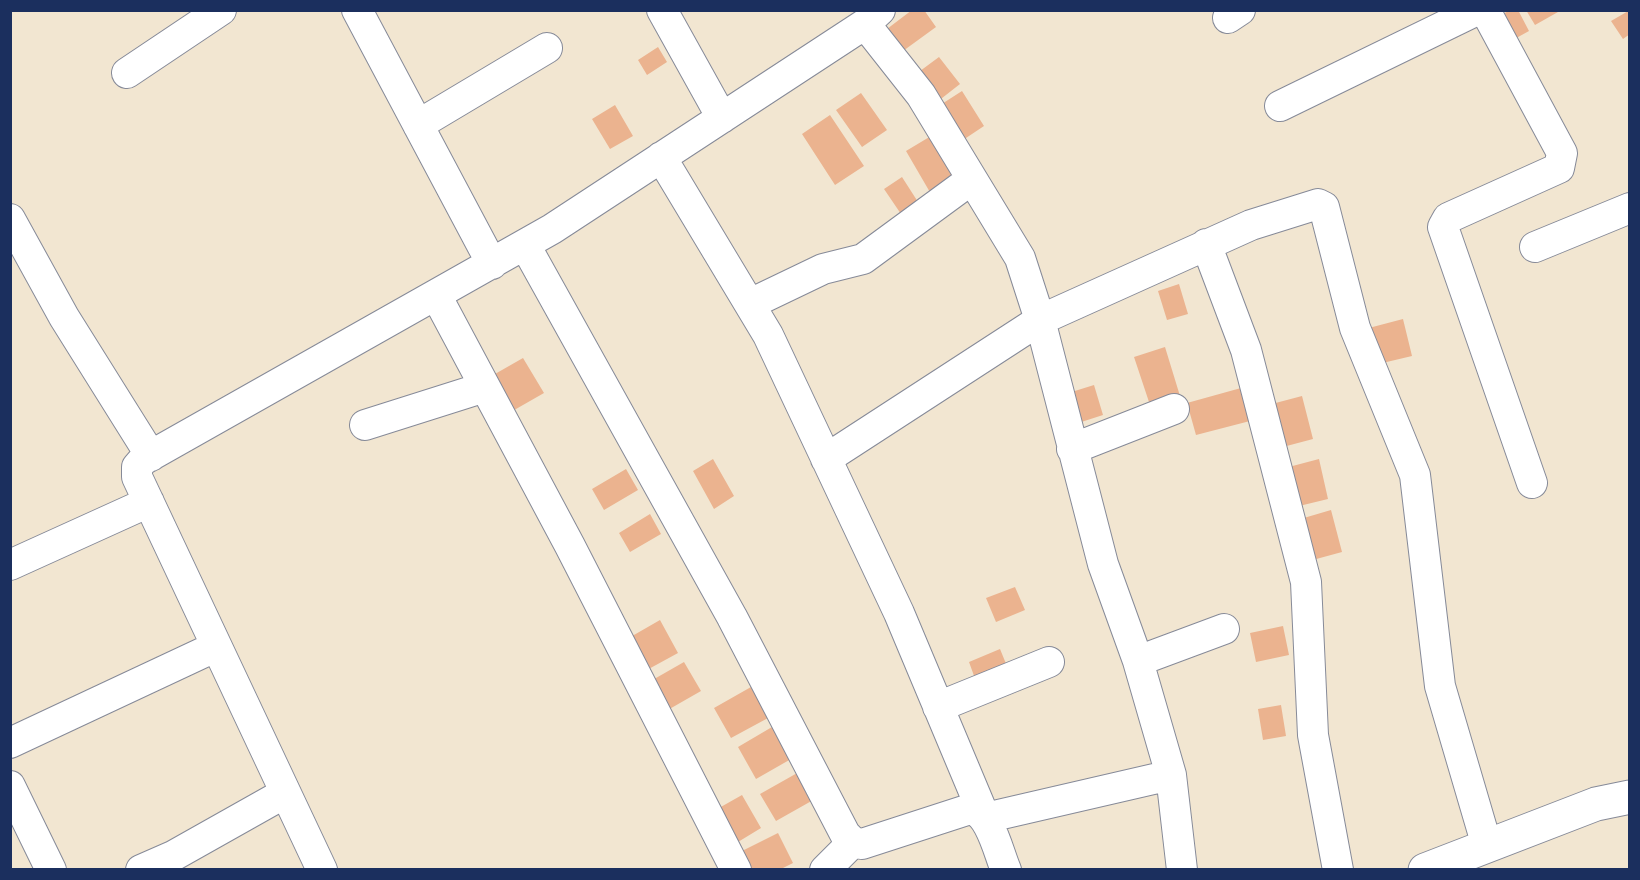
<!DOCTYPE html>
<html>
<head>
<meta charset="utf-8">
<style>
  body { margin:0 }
  #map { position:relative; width:1640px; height:880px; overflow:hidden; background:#f2e6d1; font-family:"IM FELL Great Primer",serif }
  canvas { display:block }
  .frame { position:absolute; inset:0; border:12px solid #1b2f5e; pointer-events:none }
</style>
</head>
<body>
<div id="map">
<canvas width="1640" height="880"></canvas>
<div class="frame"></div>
</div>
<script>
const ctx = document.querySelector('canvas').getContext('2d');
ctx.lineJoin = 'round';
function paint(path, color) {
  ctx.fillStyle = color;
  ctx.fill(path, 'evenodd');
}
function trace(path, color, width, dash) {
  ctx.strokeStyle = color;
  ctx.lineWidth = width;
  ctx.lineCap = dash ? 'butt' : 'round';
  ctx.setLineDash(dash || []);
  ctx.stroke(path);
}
paint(new Path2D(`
  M 912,10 L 924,10 L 936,27 L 903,51 L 887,29 Z
  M 1510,10 L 1518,10 L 1529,31 L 1509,42 L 1496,18 Z
  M 1526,10 L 1557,10 L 1558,12 L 1535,25 Z
  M 1630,10 L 1630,34 L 1623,39 L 1611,21 Z
  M 658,47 L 667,62 L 647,75 L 638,60 Z
  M 939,57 L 960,84 L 937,102 L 916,74 Z
  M 962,91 L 984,126 L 957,144 L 934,109 Z
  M 861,93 L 887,130 L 862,147 L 836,110 Z
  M 615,105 L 633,136 L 610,149 L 592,119 Z
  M 830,115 L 864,166 L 835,185 L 802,134 Z
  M 931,136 L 956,179 L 931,194 L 906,151 Z
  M 902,177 L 918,202 L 901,214 L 884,189 Z
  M 1179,284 L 1188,314 L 1167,320 L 1158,291 Z
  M 1403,319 L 1412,356 L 1374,365 L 1365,329 Z
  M 1165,347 L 1180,396 L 1150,405 L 1134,357 Z
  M 523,358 L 544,393 L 509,413 L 488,378 Z
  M 1094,385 L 1103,415 L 1072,425 L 1062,395 Z
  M 1241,388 L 1250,421 L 1196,435 L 1187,403 Z
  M 1302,396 L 1313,439 L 1279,448 L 1268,405 Z
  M 713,459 L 734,496 L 714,509 L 693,471 Z
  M 1319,459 L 1328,499 L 1295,507 L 1285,468 Z
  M 626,469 L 638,490 L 604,510 L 592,489 Z
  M 1331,510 L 1342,552 L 1309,561 L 1297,520 Z
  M 650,514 L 661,534 L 630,552 L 619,533 Z
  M 1015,587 L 1025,610 L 996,622 L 986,598 Z
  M 660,620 L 678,653 L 645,671 L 627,639 Z
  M 1283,626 L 1289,655 L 1256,662 L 1250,633 Z
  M 1000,649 L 1009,671 L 977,684 L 969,662 Z
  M 684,662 L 701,691 L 666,711 L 649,682 Z
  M 751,687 L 768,718 L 731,738 L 714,708 Z
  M 1281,705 L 1286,736 L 1263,740 L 1258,709 Z
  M 772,727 L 791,759 L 756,779 L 738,747 Z
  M 799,772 L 815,799 L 776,821 L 760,794 Z
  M 742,795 L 761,828 L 738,842 L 719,808 Z
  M 778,833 L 793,863 L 779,870 L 743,870 L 736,854 Z`), '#ebb38f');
const minor = new Path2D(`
  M 357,10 L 492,264
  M 662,10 L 722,118
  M 1485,10 L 1562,153 L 1559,168 L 1448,218 L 1443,227 L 1532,483
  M 1228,18 L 1240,10
  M 865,24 L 921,95 L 1020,258 L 1040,320 L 1103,564 L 1138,661 L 1171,775 L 1182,870
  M 127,73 L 221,10
  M 1280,106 L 1477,10
  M 418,125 L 547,48
  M 661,157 L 768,335 L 899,613 L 985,818 L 1171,775
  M 10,219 L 64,317 L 151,456
  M 1206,244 L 1246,350 L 1306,582 L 1313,735 L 1338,870
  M 525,245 L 732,617 L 845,834 L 853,842 L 862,844 L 970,809 C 991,813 998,852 1006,870
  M 1535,247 L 1630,208
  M 436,295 L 570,546 L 736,870
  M 750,304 L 823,269 L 863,259 L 972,179
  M 365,425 L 485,387
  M 1072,449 L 1174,409
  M 826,459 L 1040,320 L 1251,225 L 1318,204 L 1324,207 L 1355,328 L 1415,475 L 1440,686 L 1487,846
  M 10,565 L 149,502
  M 1138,661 L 1224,629
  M 938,707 L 1049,662
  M 10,743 L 215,647
  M 10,786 L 51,870
  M 141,870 L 173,856 L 285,793
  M 322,870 L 137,477 L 137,467 L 143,460 L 552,229 L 865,24 L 880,10
  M 825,870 L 853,842`);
const tertiary = new Path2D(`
  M 1425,870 L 1596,804 L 1630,797`);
trace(minor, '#868a98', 32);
trace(tertiary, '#868a98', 35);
trace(minor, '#fff', 30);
trace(tertiary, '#fff', 33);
</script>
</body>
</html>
